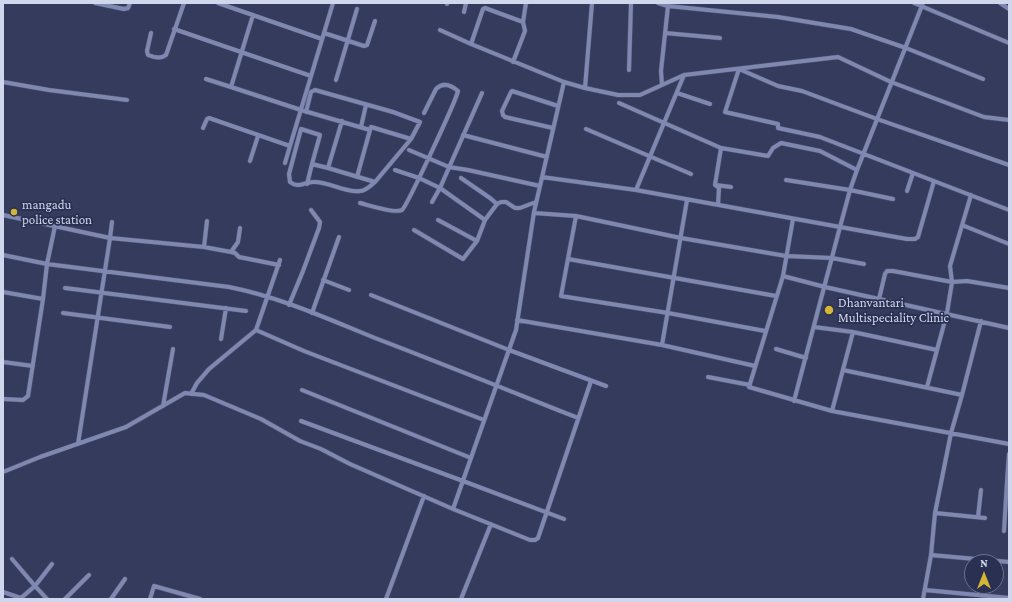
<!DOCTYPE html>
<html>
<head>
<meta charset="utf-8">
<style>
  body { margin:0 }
  #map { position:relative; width:1012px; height:602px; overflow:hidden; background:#343b5d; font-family:"Crimson Pro",serif }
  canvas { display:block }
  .frame { position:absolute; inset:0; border:4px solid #d0d6eb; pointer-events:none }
  .north { position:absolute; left:964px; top:554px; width:40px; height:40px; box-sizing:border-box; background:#2a3052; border:1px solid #6c728f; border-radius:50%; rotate:0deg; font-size:11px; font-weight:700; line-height:16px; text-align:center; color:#d0d6eb }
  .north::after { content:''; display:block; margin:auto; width:14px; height:18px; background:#d5b534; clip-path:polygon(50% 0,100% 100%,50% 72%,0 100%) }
</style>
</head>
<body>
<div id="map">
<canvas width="1012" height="602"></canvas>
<div class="frame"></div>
<div class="north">N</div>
</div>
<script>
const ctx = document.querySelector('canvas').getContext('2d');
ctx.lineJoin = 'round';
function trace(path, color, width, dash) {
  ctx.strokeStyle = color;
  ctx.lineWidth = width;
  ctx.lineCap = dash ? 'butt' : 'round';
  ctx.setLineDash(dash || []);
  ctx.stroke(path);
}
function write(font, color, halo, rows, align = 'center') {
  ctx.font = font + ' "Crimson Pro",serif';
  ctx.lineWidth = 3.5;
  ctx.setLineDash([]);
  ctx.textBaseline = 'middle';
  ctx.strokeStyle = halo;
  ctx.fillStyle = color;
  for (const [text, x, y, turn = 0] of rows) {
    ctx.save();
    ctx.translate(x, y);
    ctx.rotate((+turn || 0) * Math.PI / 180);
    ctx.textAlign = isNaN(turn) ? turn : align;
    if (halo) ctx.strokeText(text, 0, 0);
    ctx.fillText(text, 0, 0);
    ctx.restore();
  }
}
const minor = new Path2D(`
  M 95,3 L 124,9 L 128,8 L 130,3
  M 218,3 L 322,39
  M 658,3 L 668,6 L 778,17 L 851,29 L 906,48 L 983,79
  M 914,3 L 1009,43
  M 1000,3 L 1009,9
  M 447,4 L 447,3
  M 464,12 L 466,3
  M 253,15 L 231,87 L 301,110 L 370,130 L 371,127 L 411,139
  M 523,22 L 526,3
  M 174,29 L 311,76
  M 440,30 L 471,44 L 564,82 L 585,88 L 618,95 L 640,95 L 684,75 L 838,57 L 891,82 L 984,117 L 1009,120
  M 151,33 L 147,51 L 148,55 C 153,57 161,59 166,55 L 184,3
  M 324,33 L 364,46 L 367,45 L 375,21
  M 665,33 L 720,38
  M 471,44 L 483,9 L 485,8 L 523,22 L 525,31 L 513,62
  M 739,69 L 725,112 L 778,124 L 778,128 L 820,137 L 1009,210
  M 739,69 L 778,86 L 802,91 L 877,119 L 1009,165
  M 629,70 L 631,3
  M 206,79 L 231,87
  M 336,80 L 357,9
  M 3,82 L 49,90 L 127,100
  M 662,85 L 661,71 L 668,6
  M 585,88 L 592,3
  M 677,93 L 710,104
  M 619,103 L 721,148 L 768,156 L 773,148 L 781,143 L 820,151 L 857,170 L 923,3
  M 306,112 L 311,92 L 315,90 L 393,112 L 420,122 L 411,139 L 375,182 L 328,168
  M 361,127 L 366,105
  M 203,128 L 207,119 L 209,118 L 290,146 L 333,3
  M 553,128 L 505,117 L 503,115 L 502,111 L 511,92 L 512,91 L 558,106
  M 586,129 L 691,174
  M 463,135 L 547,157
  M 409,150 L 449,167 L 468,170 L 540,186
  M 250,161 L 258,136
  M 285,163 L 290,146
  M 312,164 L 320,135 L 301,129 L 289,174 L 290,182 C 299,189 304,182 313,182 C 329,181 344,193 360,191 C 366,191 370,186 375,182
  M 395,170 L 419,178 L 440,188 L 485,220
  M 857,170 L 850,190 L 893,199
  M 357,177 L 370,130
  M 542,177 L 636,190 L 840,227 L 850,190 L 786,180
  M 461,178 L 490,198 L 497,204
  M 307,184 L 312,164 L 328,168 L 342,121
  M 716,185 L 731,187
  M 636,190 L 684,75
  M 907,191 L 913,173
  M 971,195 L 950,266 L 952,282 L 967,281 L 1009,288
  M 687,200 L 662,345 L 755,366
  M 432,202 L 440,188 L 482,93
  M 360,203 C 368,205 395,214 402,210 C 407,206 456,101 458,91 C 451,85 443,82 436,89 L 424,113
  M 718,205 L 719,188 L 715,185 L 721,148
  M 534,213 L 576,216 L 681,238 L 786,256 L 832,258 L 864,264
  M 3,215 L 110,238 L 78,444
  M 576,216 L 561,296 L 668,313 L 765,331
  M 793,219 L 783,276 L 749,387 L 832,411 L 1009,444
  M 438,220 L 477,241
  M 112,222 L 110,238 L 204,247 L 231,252 L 238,242 L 240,228
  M 962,225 L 1009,244
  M 414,230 L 463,259 L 477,241 L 485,220 L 497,204 L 501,202 L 506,202 L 515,208 L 520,208 L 536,202
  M 204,247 L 207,221
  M 231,252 L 235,253 L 239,257 L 279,265
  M 3,255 L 47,264 L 229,287 C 280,297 328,319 375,338 C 443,364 510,391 578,418
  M 568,259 L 776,296
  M 783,276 L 825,287 L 1009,328
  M 323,280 L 349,290
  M 65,288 L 246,311
  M 3,292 L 43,299
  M 371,295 L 509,350 L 606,386
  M 879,299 L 885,274 L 887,271 L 893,271 L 952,282 L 947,313 L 927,387
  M 289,305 L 303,271 L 319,228 L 320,222 L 311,210
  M 63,313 L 170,327
  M 312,313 L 339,237
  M 517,320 L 662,345
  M 814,327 L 853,332 L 937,350
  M 256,330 L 304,351 L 484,420
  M 221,339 L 226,308
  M 776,349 L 806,358
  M 3,362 L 33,366
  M 843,370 L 962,395
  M 708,377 L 750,385
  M 302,390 L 471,458
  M 191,394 L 197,383 L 209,369 L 256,330 L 280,260
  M 3,399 L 23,400 L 28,396 L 43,299 L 47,264 L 55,226
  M 794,401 L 840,227 L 907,239 L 915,239 L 918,237 L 934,181
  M 163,406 L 173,349
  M 832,411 L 853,332
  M 301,421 L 463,481 L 564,519
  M 3,472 L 40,457 L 126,427 L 185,393 L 204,395 L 261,419 L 300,441 L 321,449 L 350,464 L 453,509 L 516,330 L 534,212 L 564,82
  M 1009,482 L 1007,482 L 1009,454
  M 453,509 L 530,540 L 535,540 L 538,538 L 591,381
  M 935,513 L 985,518
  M 978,517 L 981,490
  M 1004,531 L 1007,482
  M 931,555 L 1009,562
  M 12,559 L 35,586 L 52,564
  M 925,590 L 1009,598
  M 3,592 L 21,598 L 35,586 L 47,599
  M 65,599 L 89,575
  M 111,599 L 125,579
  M 150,599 L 154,586 L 200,599
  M 386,599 L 424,496
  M 461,599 L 491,524
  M 923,599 L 931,555 L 935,513 L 951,433 L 962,395 L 981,321`);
trace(minor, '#525774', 5);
trace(minor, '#7f88b0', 4);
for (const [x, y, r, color] of [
  [14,212,4,"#d5b534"],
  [829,310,5,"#d5b534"]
]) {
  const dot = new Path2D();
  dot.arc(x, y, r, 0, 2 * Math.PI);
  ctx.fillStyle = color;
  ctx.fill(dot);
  trace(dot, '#2a3052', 1.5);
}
write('13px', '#d0d6eb', '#2a3052', [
  ["mangadu",22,205],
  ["police station",22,220],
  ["Dhanvantari",838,303],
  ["Multispeciality Clinic",838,318]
], 'left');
</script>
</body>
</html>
